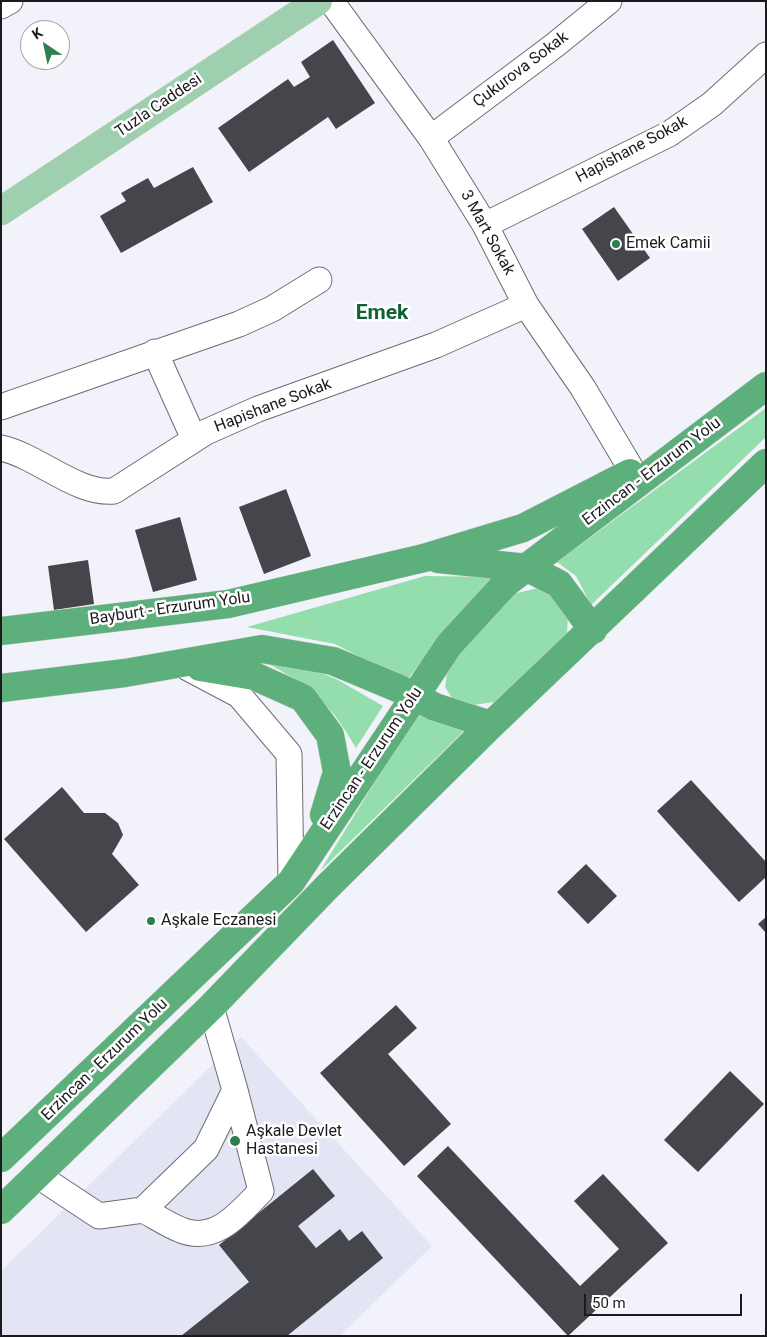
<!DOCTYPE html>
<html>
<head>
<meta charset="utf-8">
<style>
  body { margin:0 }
  #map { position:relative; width:767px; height:1337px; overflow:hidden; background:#f2f2fa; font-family:Roboto,sans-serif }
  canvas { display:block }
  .frame { position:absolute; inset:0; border:2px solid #1b1b1e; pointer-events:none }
  .north { position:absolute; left:20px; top:20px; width:50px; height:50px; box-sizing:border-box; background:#fff; border:1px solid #a4a4a5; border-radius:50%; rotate:326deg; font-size:14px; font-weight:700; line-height:20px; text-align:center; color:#1b1b1e }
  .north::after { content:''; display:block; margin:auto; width:18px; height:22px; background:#2e7e4f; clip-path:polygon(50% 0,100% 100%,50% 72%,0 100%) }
  .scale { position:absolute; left:584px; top:1294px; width:158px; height:22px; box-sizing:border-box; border:2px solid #1b1b1e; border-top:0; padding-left:6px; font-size:15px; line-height:18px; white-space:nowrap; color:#1b1b1e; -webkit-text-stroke:4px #fff; paint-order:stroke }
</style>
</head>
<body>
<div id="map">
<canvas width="767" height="1337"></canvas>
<div class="frame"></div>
<div class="north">K</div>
<div class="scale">50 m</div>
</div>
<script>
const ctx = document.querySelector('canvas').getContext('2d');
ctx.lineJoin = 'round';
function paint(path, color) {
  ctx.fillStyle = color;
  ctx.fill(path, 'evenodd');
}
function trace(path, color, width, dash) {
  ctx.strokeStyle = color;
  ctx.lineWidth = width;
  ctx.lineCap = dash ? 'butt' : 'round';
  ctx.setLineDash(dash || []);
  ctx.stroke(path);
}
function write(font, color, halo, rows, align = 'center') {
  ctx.font = font + ' Roboto,sans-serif';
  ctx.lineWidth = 5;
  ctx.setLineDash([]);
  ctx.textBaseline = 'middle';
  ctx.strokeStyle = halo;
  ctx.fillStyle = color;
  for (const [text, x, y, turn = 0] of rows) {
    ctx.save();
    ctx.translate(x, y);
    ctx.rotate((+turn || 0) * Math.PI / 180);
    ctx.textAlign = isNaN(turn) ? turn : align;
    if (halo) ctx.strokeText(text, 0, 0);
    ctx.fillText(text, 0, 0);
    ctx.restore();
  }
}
paint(new Path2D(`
  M 241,1037 L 432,1246 L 340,1336 L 1,1336 L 1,1271 Z`), '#e4e5f4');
paint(new Path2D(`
  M 766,408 L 766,437 L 591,605 L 576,576 L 557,562 Z
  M 425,576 L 497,577 L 462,612 L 406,681 L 335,644 L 247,627 Z
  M 538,588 L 558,600 L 568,614 L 567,634 L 500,701 L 474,705 L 454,701 L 445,687 L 448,667 L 462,648 L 513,594 Z
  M 263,661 L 305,666 L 338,680 L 383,706 L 356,748 C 329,701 310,686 263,661 Z
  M 418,712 L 467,728 L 320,871 Z`), '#93deac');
paint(new Path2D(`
  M 333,40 L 375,103 L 336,129 L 328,117 L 249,172 L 218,128 L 288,79 L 294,87 L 310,77 L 301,62 Z
  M 193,167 L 213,202 L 121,253 L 100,216 L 126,201 L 121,193 L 148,178 L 154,188 Z
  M 614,207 L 650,258 L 618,281 L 582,229 Z
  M 286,489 L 311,556 L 264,574 L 239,507 Z
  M 180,517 L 197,580 L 153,592 L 135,530 Z
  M 88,560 L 94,604 L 54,610 L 48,566 Z
  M 691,780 L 766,862 L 766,877 L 739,902 L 657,811 Z
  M 62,787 L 84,813 L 105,813 L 118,823 L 123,835 L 112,854 L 139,885 L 86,932 L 4,839 Z
  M 586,864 L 617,896 L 588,924 L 557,892 Z
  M 766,917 L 766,933 L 758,924 Z
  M 396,1005 L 417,1028 L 388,1054 L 451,1124 L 404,1166 L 320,1073 Z
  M 730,1071 L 764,1104 L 698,1172 L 664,1140 Z
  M 448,1146 L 580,1286 L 619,1249 L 574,1201 L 603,1174 L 668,1243 L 568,1336 L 417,1176 Z
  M 313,1169 L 335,1196 L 298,1226 L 316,1248 L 340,1229 L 349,1241 L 362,1231 L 383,1258 L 287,1336 L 181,1336 L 249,1282 L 219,1245 Z`), '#45454c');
const minor = new Path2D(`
  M 331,1 L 431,138 L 485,225 L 526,305 L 583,388 L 633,472
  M 1,6 L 10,1
  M 431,138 L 555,45 L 609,1
  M 485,225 L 669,134 L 712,104 L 766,55
  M 155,352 L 194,439
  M 1,407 L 239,324 L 272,309 L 319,280
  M 1,448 C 38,456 77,495 114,491 L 206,432 L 258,409 L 436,345 L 526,305
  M 188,668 L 239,695 L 289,754 L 291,882
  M 37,1175 L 99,1216 L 143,1210 L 206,1149 L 235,1090 L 211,1007
  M 143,1210 C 155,1216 168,1225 181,1230 C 215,1244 240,1213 261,1191 L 235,1090`);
const major = new Path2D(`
  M 1,211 L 318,1`);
const highway = new Path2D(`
  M 438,559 L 528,568 L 559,584 L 593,630
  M 1,631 L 228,604 L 424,558 L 523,528 L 630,473
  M 200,667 L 254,676 L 303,698 L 330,735 L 337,772 L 324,815
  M 1,688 L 125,673 L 262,649 L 333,661 L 400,689 L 435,707 L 491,725
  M 1,1158 L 291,882 L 449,645 L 506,583 L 766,386
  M 1,1210 L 211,1007 L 328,886 L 491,725 L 766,463`);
trace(minor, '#6c6c74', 27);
trace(major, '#d1d1d2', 29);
trace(highway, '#d1d1d2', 29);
trace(minor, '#fff', 25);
trace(major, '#9ed0b0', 28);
trace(highway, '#5db07c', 28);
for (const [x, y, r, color] of [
  [616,244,5,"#2e7e4f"],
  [151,921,5,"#2e7e4f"],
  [235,1141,6,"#2e7e4f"]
]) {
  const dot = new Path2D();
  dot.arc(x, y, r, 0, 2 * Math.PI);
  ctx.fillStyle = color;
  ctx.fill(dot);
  trace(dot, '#fff', 2);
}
write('16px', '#1b1b1e', '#fff', [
  ["Çukurova Sokak",521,70,-37],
  ["Tuzla Caddesi",159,106,-34],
  ["Hapishane Sokak",632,150,-28],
  ["3 Mart Sokak",487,233,61],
  ["Hapishane Sokak",273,406,-21],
  ["Erzincan - Erzurum Yolu",652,472,-37],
  ["Bayburt - Erzurum Yolu",170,609,-8],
  ["Erzincan - Erzurum Yolu",372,759,-56],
  ["Erzincan - Erzurum Yolu",105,1060,-44]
]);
write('16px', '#1b1b1e', '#fff', [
  ["Emek Camii",626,244],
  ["Aşkale Eczanesi",161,921],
  ["Aşkale Devlet",246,1132],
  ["Hastanesi",246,1150]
], 'left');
write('bold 21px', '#116036', '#fff', [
  ["Emek",382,314]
]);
</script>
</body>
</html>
